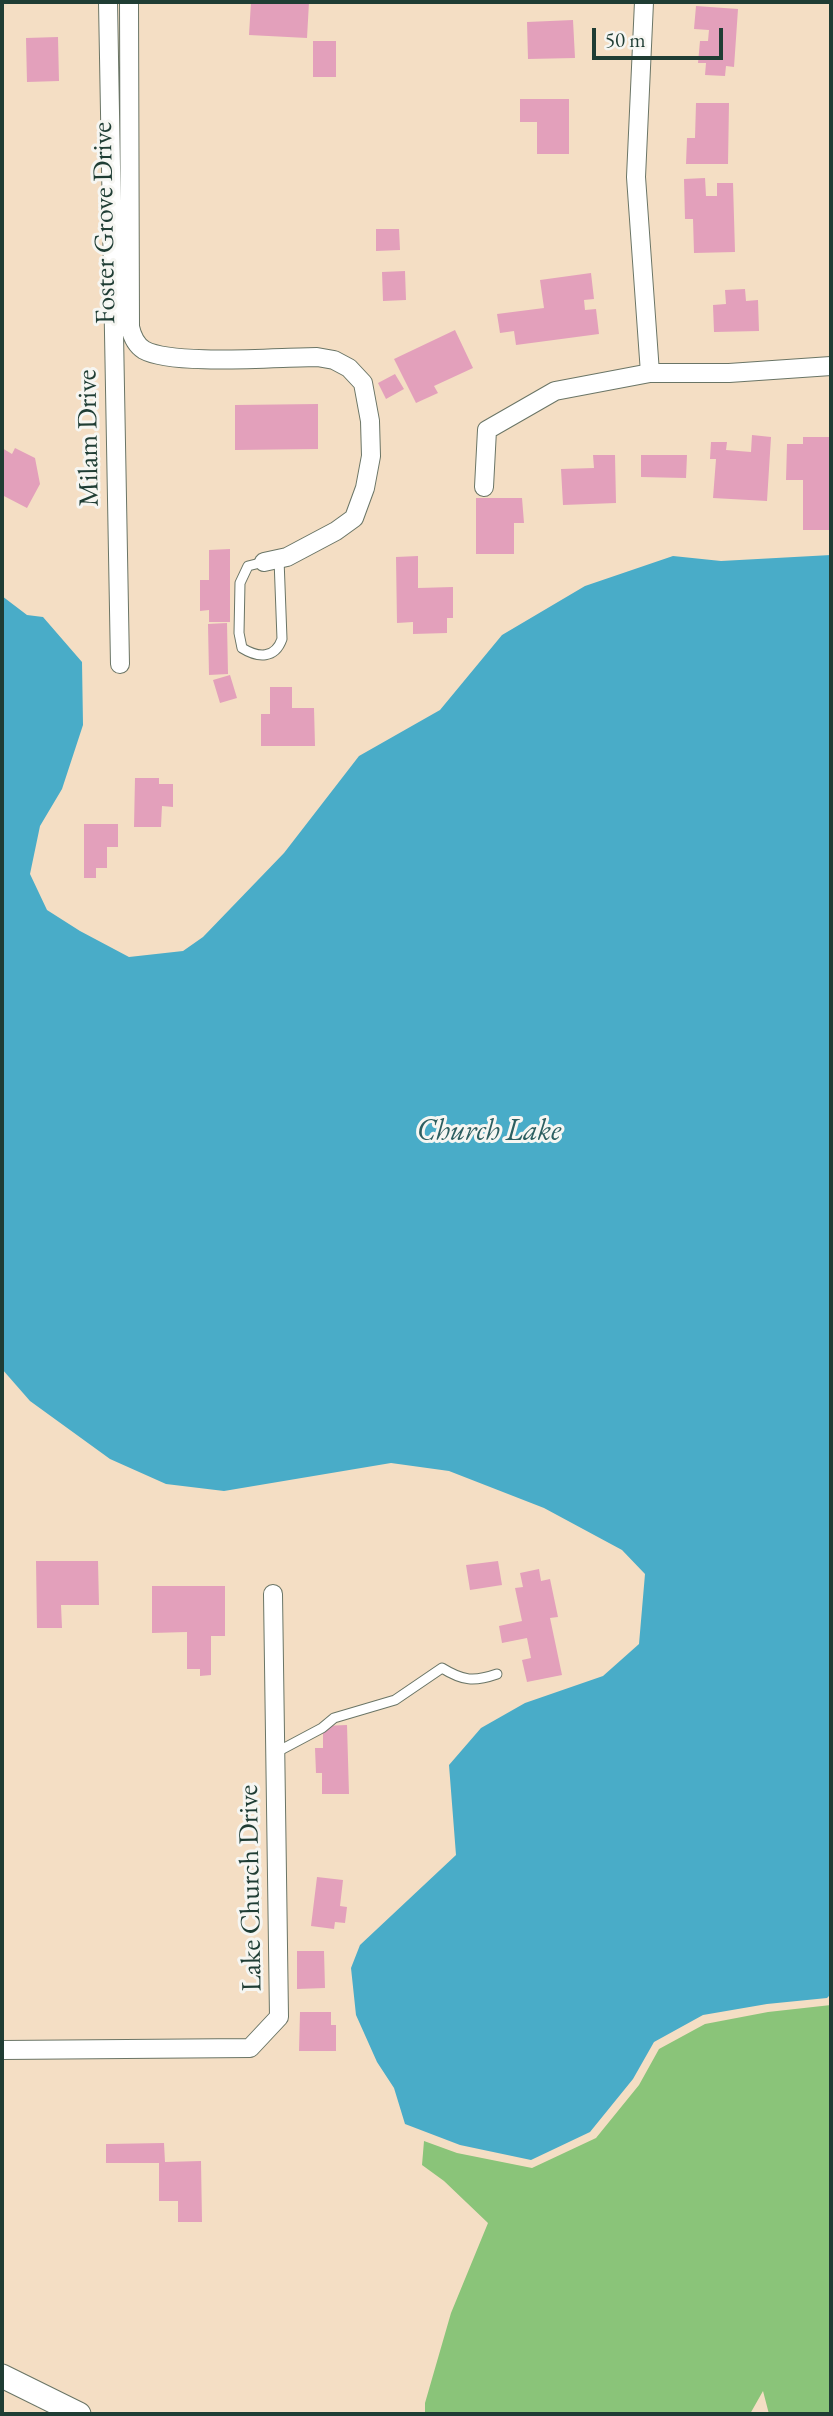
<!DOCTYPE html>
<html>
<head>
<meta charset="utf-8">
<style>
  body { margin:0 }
  #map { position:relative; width:833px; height:2416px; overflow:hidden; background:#f4dec4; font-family:"EB Garamond",serif }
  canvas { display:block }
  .frame { position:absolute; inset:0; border:4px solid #1f3d34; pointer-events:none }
  .scale { position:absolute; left:592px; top:28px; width:131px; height:32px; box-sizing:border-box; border:4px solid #1f3d34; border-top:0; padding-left:9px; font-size:21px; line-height:24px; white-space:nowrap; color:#1f3d34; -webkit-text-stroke:5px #f6f6f2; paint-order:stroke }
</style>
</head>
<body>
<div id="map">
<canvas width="833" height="2416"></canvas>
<div class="frame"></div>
<div class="scale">50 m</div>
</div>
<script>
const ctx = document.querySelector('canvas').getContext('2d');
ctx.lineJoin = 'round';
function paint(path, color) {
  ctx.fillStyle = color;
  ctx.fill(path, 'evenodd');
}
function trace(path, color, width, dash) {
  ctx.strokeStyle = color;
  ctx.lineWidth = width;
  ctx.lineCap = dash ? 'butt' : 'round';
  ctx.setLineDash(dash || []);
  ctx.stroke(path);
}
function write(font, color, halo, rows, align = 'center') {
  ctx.font = font + ' "EB Garamond",serif';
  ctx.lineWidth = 6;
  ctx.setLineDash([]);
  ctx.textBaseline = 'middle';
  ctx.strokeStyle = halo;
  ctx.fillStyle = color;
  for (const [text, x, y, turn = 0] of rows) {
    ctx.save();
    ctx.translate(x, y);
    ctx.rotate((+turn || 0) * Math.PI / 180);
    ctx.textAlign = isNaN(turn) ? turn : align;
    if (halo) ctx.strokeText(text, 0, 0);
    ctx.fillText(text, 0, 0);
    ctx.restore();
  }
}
paint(new Path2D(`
  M 831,2005 L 831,2414 L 769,2414 L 763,2391 L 750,2414 L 425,2414 L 425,2403 L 451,2313 L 488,2223 L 444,2181 L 422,2165 L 424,2141 L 457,2153 L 532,2168 L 596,2138 L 639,2085 L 659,2049 L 705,2024 L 768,2012 Z`), '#8ac479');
paint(new Path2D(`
  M 831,555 L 831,1994 L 827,1998 L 767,2004 L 703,2015 L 654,2042 L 633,2079 L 590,2132 L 531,2160 L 460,2145 L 405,2124 L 394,2088 L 377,2062 L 356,2015 L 351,1968 L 360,1945 L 456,1855 L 449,1765 L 481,1728 L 525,1703 L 603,1676 L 639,1644 L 645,1574 L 622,1550 L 544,1508 L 449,1471 L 391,1463 L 224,1491 L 166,1484 L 110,1459 L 30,1401 L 2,1369 L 2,596 L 27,615 L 43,617 L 82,662 L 83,725 L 62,789 L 40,826 L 30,874 L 47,910 L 80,931 L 129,957 L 183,951 L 203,937 L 284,853 L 359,756 L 440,710 L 502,635 L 585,586 L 673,556 L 721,561 Z`), '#49acc8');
paint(new Path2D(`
  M 251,2 L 309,2 L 307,38 L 249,35 Z
  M 696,6 L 738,9 L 734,67 L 726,66 L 725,76 L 705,75 L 706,63 L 698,63 L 700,41 L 708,41 L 709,30 L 694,29 Z
  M 573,20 L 575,58 L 528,59 L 527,22 Z
  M 58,37 L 59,81 L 27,82 L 26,38 Z
  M 313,41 L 336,41 L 336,77 L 313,77 Z
  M 520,99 L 569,99 L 569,154 L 537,154 L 537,122 L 520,122 Z
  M 696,103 L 729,103 L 728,164 L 686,164 L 687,138 L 695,138 Z
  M 705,178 L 706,196 L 717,196 L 717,183 L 733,183 L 735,252 L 694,253 L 693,219 L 685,219 L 684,179 Z
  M 376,229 L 399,229 L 400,250 L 376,251 Z
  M 405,271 L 406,300 L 383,301 L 382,272 Z
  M 591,273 L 594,299 L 584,300 L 585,310 L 596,309 L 599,334 L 516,345 L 514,331 L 500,333 L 497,314 L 544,308 L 540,280 Z
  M 745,289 L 746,301 L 758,300 L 759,331 L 714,332 L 713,305 L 726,304 L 725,290 Z
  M 455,330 L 473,368 L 434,386 L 438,393 L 416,403 L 394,359 Z
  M 395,374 L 404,389 L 386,399 L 378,383 Z
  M 318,404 L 318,449 L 235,450 L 235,405 Z
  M 752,435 L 771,437 L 767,501 L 713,498 L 716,459 L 710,459 L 711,442 L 727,442 L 726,450 L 751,452 Z
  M 803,437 L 831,437 L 830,530 L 803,530 L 803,480 L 786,480 L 787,444 L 803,444 Z
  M 2,448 L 12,454 L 15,448 L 35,458 L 40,484 L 27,508 L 2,495 Z
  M 593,455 L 615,455 L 616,503 L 563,505 L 561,469 L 594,468 Z
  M 641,455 L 687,455 L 686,478 L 641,477 Z
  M 476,498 L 522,498 L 524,523 L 514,523 L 514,554 L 476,554 Z
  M 230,549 L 230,622 L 209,622 L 209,610 L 200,611 L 200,580 L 209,580 L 209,550 Z
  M 418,556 L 418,588 L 453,587 L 453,618 L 447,618 L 447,633 L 413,634 L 413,622 L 397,623 L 396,557 Z
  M 227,623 L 228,674 L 209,675 L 208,624 Z
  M 230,675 L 237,698 L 220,703 L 213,680 Z
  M 270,687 L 292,687 L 292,708 L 314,708 L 315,746 L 261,746 L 261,714 L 270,714 Z
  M 135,778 L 159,778 L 159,784 L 173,784 L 173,807 L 162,806 L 161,827 L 134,827 Z
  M 84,824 L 118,824 L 118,847 L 107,847 L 107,868 L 96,868 L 96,878 L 84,878 Z
  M 36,1561 L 98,1561 L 99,1605 L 61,1605 L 62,1628 L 37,1628 Z
  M 498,1561 L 502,1585 L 470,1590 L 466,1565 Z
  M 539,1569 L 541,1581 L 550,1579 L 558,1617 L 550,1618 L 562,1675 L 527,1682 L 522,1660 L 531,1658 L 527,1638 L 502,1643 L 499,1626 L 522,1621 L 515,1588 L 523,1587 L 520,1573 Z
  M 152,1586 L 225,1586 L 225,1636 L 211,1636 L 211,1675 L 200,1676 L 200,1669 L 187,1669 L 187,1632 L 152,1633 Z
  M 347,1725 L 349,1794 L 322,1794 L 322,1773 L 316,1773 L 315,1748 L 323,1748 L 323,1726 Z
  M 317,1877 L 343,1880 L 340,1906 L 347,1907 L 345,1923 L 335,1922 L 334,1929 L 311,1926 Z
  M 297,1951 L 324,1951 L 325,1988 L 297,1989 Z
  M 300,2012 L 331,2012 L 331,2025 L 336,2025 L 336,2051 L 299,2051 Z
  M 164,2143 L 165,2162 L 201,2161 L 202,2222 L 178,2222 L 178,2201 L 159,2201 L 159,2163 L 106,2163 L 106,2144 Z`), '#e3a0bb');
const service = new Path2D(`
  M 264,562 L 248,566 L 240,583 L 239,633 L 242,648 C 258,658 275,659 282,639 L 279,559
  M 275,1753 L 322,1728 L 334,1718 L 395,1700 L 442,1668 C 463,1681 474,1682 497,1674`);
const minor = new Path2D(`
  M 108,2 L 120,664
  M 129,2 L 130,327 C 132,336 136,345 144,350 C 173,366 279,357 317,357 L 334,360 L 349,368 L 363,383 L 370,421 L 371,456 L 365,488 L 354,518 L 336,531 L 287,557 L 264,562
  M 644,2 L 636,177 L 650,373
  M 484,487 L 487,430 L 555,391 L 650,373 L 729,373 L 831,366
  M 2,2050 L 250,2048 L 279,2017 L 273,1594`);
const tertiary = new Path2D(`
  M 2,2376 L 79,2414`);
trace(service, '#6a7566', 11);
trace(minor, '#6a7566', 20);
trace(tertiary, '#6a7566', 25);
trace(service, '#fff', 9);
trace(minor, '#fff', 18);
trace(tertiary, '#fff', 23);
write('28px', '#1f3d34', '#f6f6f2', [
  ["Foster Grove Drive",105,223,-91],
  ["Milam Drive",89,438,-91],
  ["Lake Church Drive",251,1888,-91]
]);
write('italic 30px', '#2c5e60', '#f6f6f2', [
  ["Church Lake",489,1132]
]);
</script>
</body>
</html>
